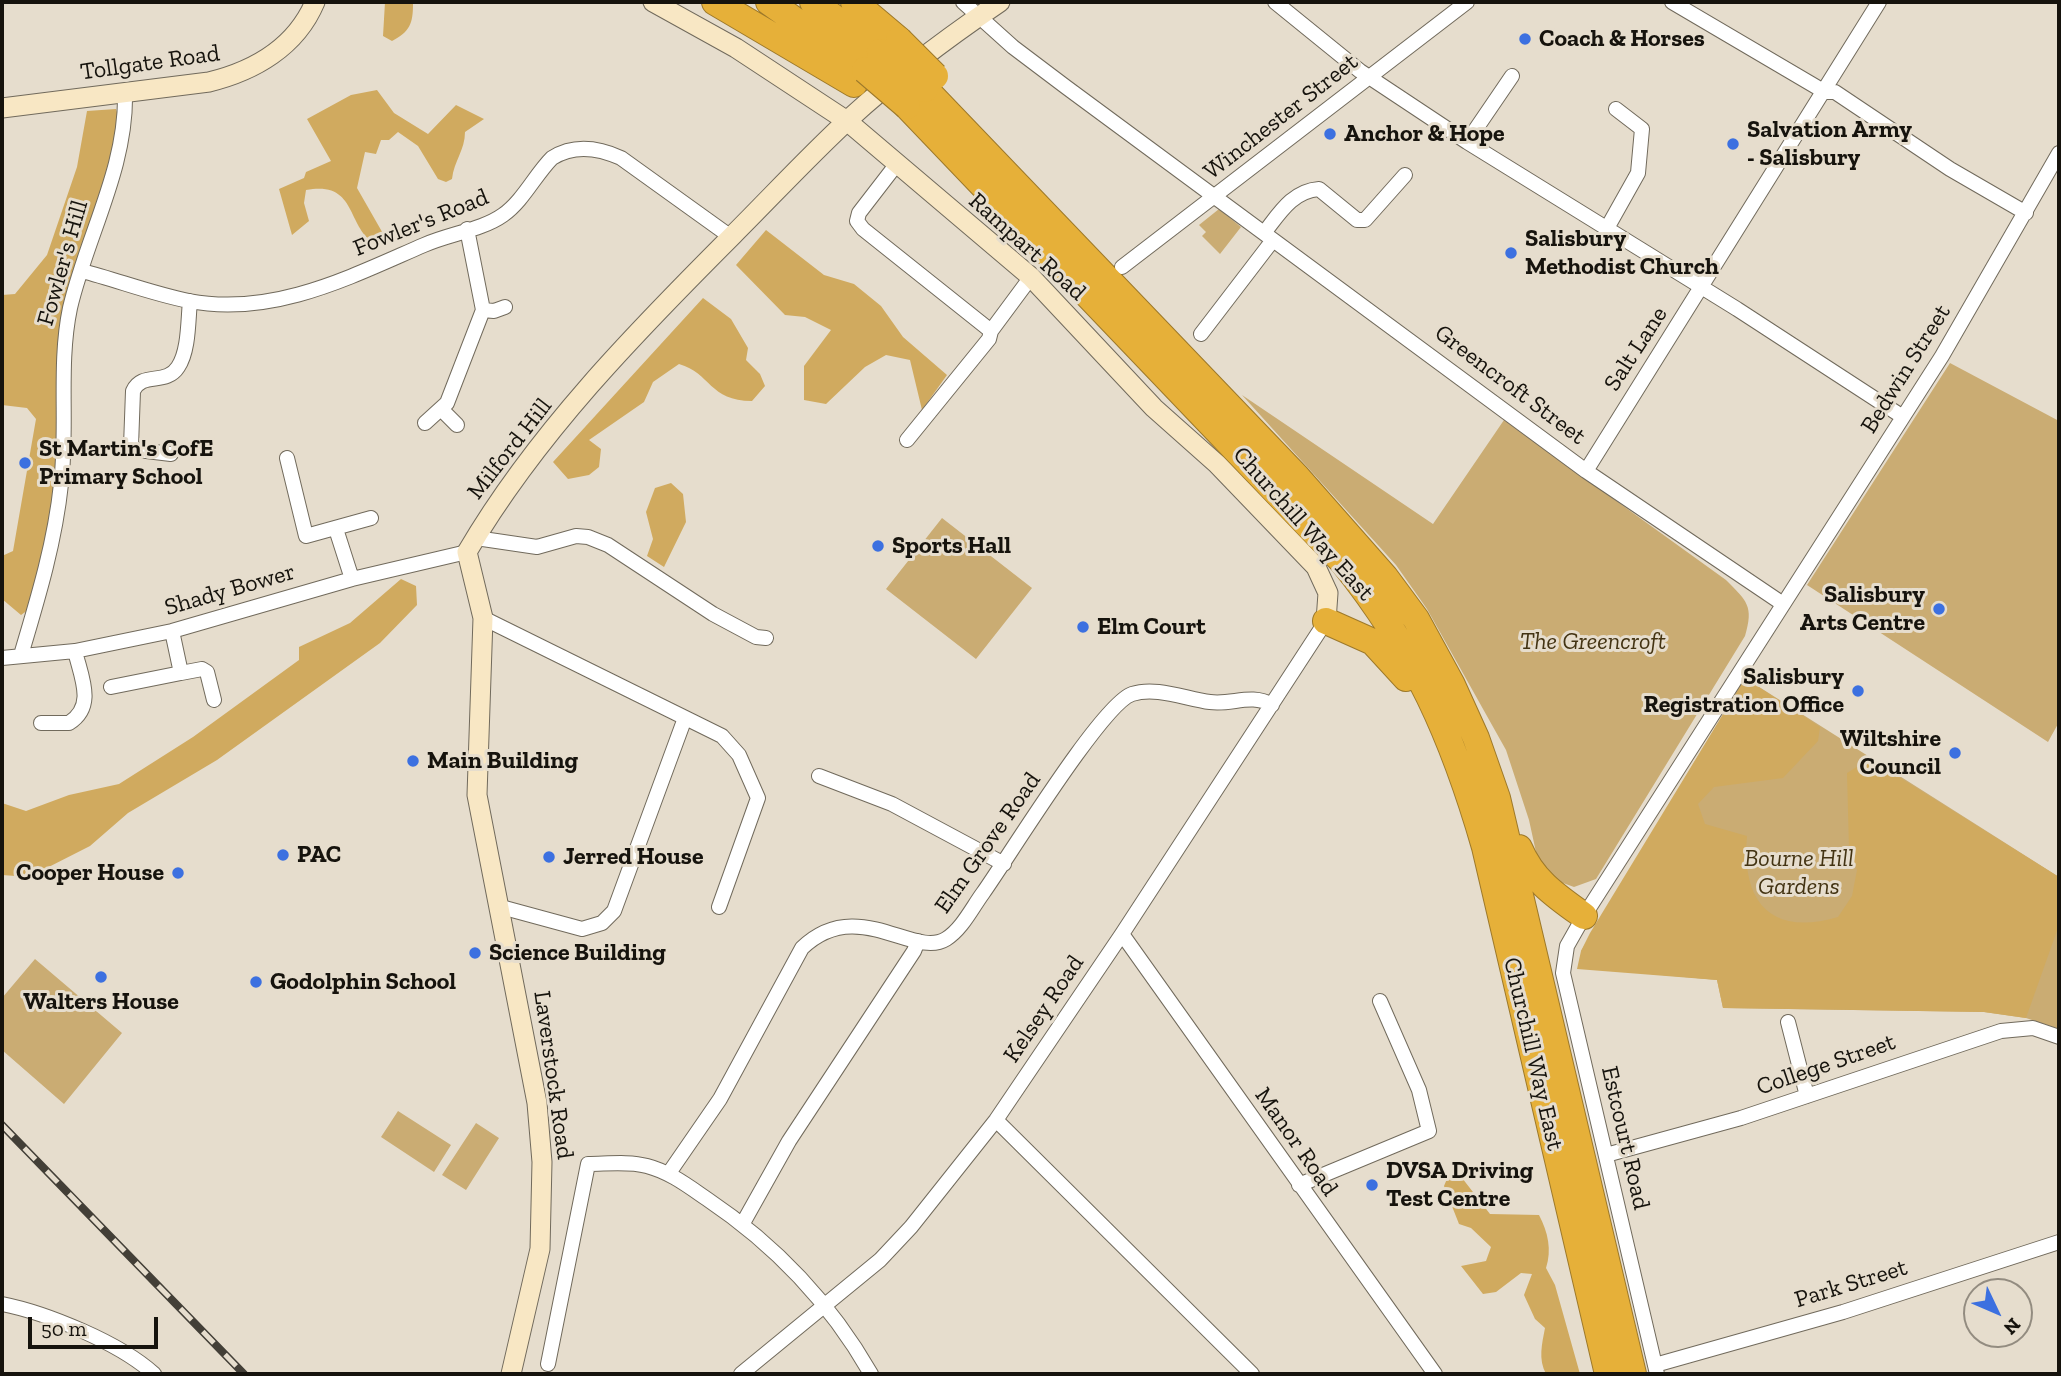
<!DOCTYPE html>
<html>
<head>
<meta charset="utf-8">
<style>
  body { margin:0 }
  #map { position:relative; width:2061px; height:1376px; overflow:hidden; background:#e6ddcd; font-family:"Zilla Slab",serif }
  canvas { display:block }
  .frame { position:absolute; inset:0; border:4px solid #16130d; pointer-events:none }
  .north { position:absolute; left:1963px; top:1278px; width:70px; height:70px; box-sizing:border-box; background:#e6ddcd; border:2px solid #938c80; border-radius:50%; rotate:134deg; font-size:19px; font-weight:700; line-height:28px; text-align:center; color:#16130d }
  .north::after { content:''; display:block; margin:auto; width:24px; height:32px; background:#3c70e0; clip-path:polygon(50% 0,100% 100%,50% 72%,0 100%) }
  .scale { position:absolute; left:28px; top:1317px; width:130px; height:32px; box-sizing:border-box; border:4px solid #16130d; border-top:0; padding-left:9px; font-size:21px; line-height:24px; white-space:nowrap; color:#16130d; -webkit-text-stroke:5px #e6ddcd; paint-order:stroke }
</style>
</head>
<body>
<div id="map">
<canvas width="2061" height="1376"></canvas>
<div class="frame"></div>
<div class="north">N</div>
<div class="scale">50 m</div>
</div>
<script>
const ctx = document.querySelector('canvas').getContext('2d');
ctx.lineJoin = 'round';
function paint(path, color) {
  ctx.fillStyle = color;
  ctx.fill(path, 'evenodd');
}
function trace(path, color, width, dash) {
  ctx.strokeStyle = color;
  ctx.lineWidth = width;
  ctx.lineCap = dash ? 'butt' : 'round';
  ctx.setLineDash(dash || []);
  ctx.stroke(path);
}
function write(font, color, halo, rows, align = 'center') {
  ctx.font = font + ' "Zilla Slab",serif';
  ctx.lineWidth = 6;
  ctx.setLineDash([]);
  ctx.textBaseline = 'middle';
  ctx.strokeStyle = halo;
  ctx.fillStyle = color;
  for (const [text, x, y, turn = 0] of rows) {
    ctx.save();
    ctx.translate(x, y);
    ctx.rotate((+turn || 0) * Math.PI / 180);
    ctx.textAlign = isNaN(turn) ? turn : align;
    if (halo) ctx.strokeText(text, 0, 0);
    ctx.fillText(text, 0, 0);
    ctx.restore();
  }
}
paint(new Path2D(`
  M 1219,209 L 1241,227 L 1220,254 L 1202,236 L 1206,232 L 1199,225 Z
  M 1950,363 L 2059,421 L 2059,722 L 2048,742 L 1807,585 Z
  M 1242,395 L 1433,524 L 1504,420 L 1726,580 C 1747,601 1754,606 1745,636 L 1596,879 L 1574,887 L 1541,875 L 1529,820 L 1506,750 L 1427,609 L 1396,565 Z
  M 942,518 L 1032,588 L 976,659 L 886,589 Z
  M 1745,678 L 2059,877 L 2059,1029 L 2026,1018 L 1984,1012 L 1723,1008 L 1717,980 L 1640,973 L 1581,951 Z
  M 35,959 L 122,1033 L 64,1104 L 2,1050 L 2,998 Z
  M 398,1111 L 451,1145 L 434,1172 L 381,1137 Z
  M 476,1123 L 499,1138 L 466,1190 L 442,1175 Z`), '#caac73');
paint(new Path2D(`
  M 385,2 L 419,2 L 413,4 C 413,23 410,32 392,41 L 383,36 Z
  M 377,90 L 394,113 L 428,134 L 456,105 L 484,119 L 465,132 C 465,150 454,161 452,179 L 446,182 L 438,179 L 418,146 L 398,132 L 389,140 L 381,140 L 376,154 L 365,152 L 357,188 L 385,237 L 380,247 C 344,230 360,180 306,190 L 304,203 L 309,221 L 292,235 L 279,189 L 304,178 L 306,172 L 331,161 L 307,119 L 351,95 Z
  M 116,109 L 120,121 L 117,138 L 66,308 L 58,451 L 50,531 L 28,610 L 21,615 L 2,599 L 2,556 L 13,551 L 36,419 L 27,408 L 2,405 L 2,295 L 15,294 L 47,255 L 77,167 L 87,111 Z
  M 766,230 L 824,275 L 854,284 L 881,306 L 903,337 L 947,375 L 922,410 L 910,360 L 886,355 L 865,367 L 826,404 L 804,400 L 804,366 L 831,330 L 805,317 L 785,315 L 736,265 Z
  M 703,298 L 731,319 L 748,348 L 746,360 L 760,374 L 765,386 L 752,401 C 709,401 711,373 679,364 L 653,382 L 644,402 L 589,440 L 601,449 L 599,467 L 589,475 L 568,479 L 553,462 Z
  M 671,483 L 683,494 L 686,522 L 664,567 L 647,556 L 653,539 L 646,512 L 655,488 Z
  M 401,579 L 416,586 L 417,605 L 380,643 L 217,760 L 128,813 L 90,846 L 29,877 L 2,875 L 2,803 L 26,811 L 69,795 L 119,784 L 193,737 L 299,660 L 299,647 L 350,623 Z
  M 1745,678 L 1820,727 L 1818,741 L 1783,778 L 1714,787 L 1698,804 L 1705,824 L 1747,836 C 1741,902 1771,937 1838,917 L 1852,896 L 1857,870 L 1849,849 L 1847,773 L 1870,759 L 2059,877 L 2059,925 L 2026,1018 L 1984,1012 L 1723,1008 L 1717,980 L 1577,969 L 1581,951 L 1590,933 Z
  M 1449,1174 L 1459,1174 L 1490,1214 L 1539,1215 C 1548,1232 1552,1250 1546,1268 L 1555,1285 L 1580,1374 L 1546,1374 C 1538,1359 1542,1344 1545,1328 L 1535,1319 L 1524,1295 L 1532,1274 L 1521,1273 L 1496,1292 L 1483,1294 L 1461,1266 L 1486,1261 L 1491,1247 L 1471,1228 L 1459,1224 L 1444,1186 Z`), '#d0aa5f');
const street = new Path2D(`
  M 963,2 L 1013,47 L 1066,87 L 1586,471 L 1783,604
  M 1275,2 L 1360,71 L 1467,142 L 1737,309 L 1903,417
  M 1672,2 L 1825,92 L 1835,92 L 1950,169 L 2026,213
  M 1467,142 L 1512,76
  M 896,165 L 859,213 L 857,221 L 863,229 L 991,331 L 1031,277
  M 1606,230 L 1638,173 L 1642,129 L 1616,109
  M 1264,233 C 1279,214 1292,191 1319,189 L 1357,220 L 1365,220 L 1405,175
  M 1122,267 L 1467,2
  M 82,271 C 117,280 153,294 189,301 C 273,317 350,277 424,245 C 448,234 482,230 503,215 C 523,201 535,175 552,158 C 574,144 599,148 621,158 L 731,237
  M 483,310 L 494,311 L 505,307
  M 1201,334 L 1273,240
  M 441,409 L 457,425
  M 425,423 L 447,403 L 483,310 L 467,229
  M 907,440 L 989,339 L 991,331
  M 171,454 L 138,450 L 131,446 L 133,391 C 142,371 166,386 178,367 C 189,351 188,320 190,301
  M 287,458 L 306,536 L 371,518
  M 1586,471 L 1879,2
  M 336,529 L 352,579
  M 476,538 L 537,547 L 576,536 L 588,537 L 608,545 L 713,614 L 756,637 L 766,638
  M 483,618 L 722,736 L 739,755 L 758,798 L 719,907
  M 21,655 C 38,598 55,542 61,484 C 68,426 58,365 70,308 C 87,235 127,168 125,92
  M 2,658 L 75,651 L 172,631 L 352,579 L 467,552
  M 181,673 L 202,669 L 207,672 L 214,700
  M 111,687 L 181,673 L 172,631
  M 41,723 L 69,723 C 96,706 81,677 75,651
  M 819,776 L 892,804 L 1004,864
  M 501,907 L 582,929 L 602,923 L 614,911 L 685,718
  M 1122,934 L 1435,1374
  M 1788,1022 L 1807,1096
  M 996,1120 L 1252,1374
  M 1606,1155 L 1741,1118 L 2001,1031 L 2033,1028 L 2059,1037
  M 669,1173 L 720,1099 L 802,948 C 857,895 914,959 946,939 C 962,929 972,908 983,893 C 1008,858 1102,704 1132,694 C 1156,686 1186,699 1210,702 C 1233,705 1251,693 1272,705
  M 1299,1185 L 1429,1131 L 1419,1090 L 1380,1001
  M 743,1223 L 789,1141 L 914,951 L 918,941
  M 2,1304 C 47,1313 120,1343 154,1374
  M 548,1364 L 588,1164 C 606,1164 629,1161 647,1166 C 670,1172 688,1186 707,1199 C 774,1244 831,1304 871,1374
  M 1655,1365 L 1843,1312 L 2059,1242
  M 741,1374 L 880,1260 L 911,1227 L 996,1120 L 1122,934 L 1326,621
  M 1657,1374 L 1563,973 L 1567,946 L 1584,916 L 1942,356 L 2059,153`);
const secondary = new Path2D(`
  M 653,2 L 736,48 L 847,121 L 1031,277 L 1154,408 L 1217,464 L 1316,567 L 1328,593 L 1326,621
  M 2,108 L 209,82 C 254,71 296,47 315,2
  M 511,1374 L 540,1249 L 542,1162 L 537,1103 L 477,795 L 483,618 L 467,552 C 536,434 636,332 733,235 C 771,197 809,156 849,119 C 896,76 947,38 1000,2`);
const highway = new Path2D(`
  M 715,2 L 854,84
  M 769,2 L 865,70
  M 813,2 L 880,52
  M 854,2 L 899,40
  M 925,89 L 1297,477 L 1385,577 L 1416,619 L 1452,685 L 1476,738 L 1497,798 L 1633,1374
  M 907,106 L 1343,562 C 1416,653 1453,736 1485,847 L 1608,1374
  M 1326,621 L 1373,642 L 1406,678
  M 1519,848 C 1533,881 1556,896 1584,916`);
trace(street, '#716a5c', 16);
trace(secondary, '#716a5c', 21);
trace(highway, '#9d792a', 28);
trace(street, '#fff', 14);
trace(secondary, '#f8e7c4', 19);
trace(highway, '#e6b039', 26);
const rail = new Path2D(`
  M 2,1125 L 244,1374`);
trace(rail, '#433f37', 8);
trace(rail, '#e6ddcd', 5, [16]);
const highwayBridge = new Path2D(`
  M 899,40 L 935,76
  M 880,52 L 925,89
  M 865,70 L 907,106`);
trace(highwayBridge, '#9d792a', 28, []);
trace(highwayBridge, '#e6b039', 26);
for (const [x, y, r, color] of [
  [1525,39,7,"#3c70e0"],
  [1330,134,7,"#3c70e0"],
  [1733,144,7,"#3c70e0"],
  [1511,253,7,"#3c70e0"],
  [25,463,7,"#3c70e0"],
  [878,546,7,"#3c70e0"],
  [1939,609,7,"#3c70e0"],
  [1083,627,7,"#3c70e0"],
  [1858,691,7,"#3c70e0"],
  [1955,753,7,"#3c70e0"],
  [413,761,7,"#3c70e0"],
  [283,855,7,"#3c70e0"],
  [549,857,7,"#3c70e0"],
  [178,873,7,"#3c70e0"],
  [475,953,7,"#3c70e0"],
  [101,977,7,"#3c70e0"],
  [256,982,7,"#3c70e0"],
  [1372,1185,7,"#3c70e0"]
]) {
  const dot = new Path2D();
  dot.arc(x, y, r, 0, 2 * Math.PI);
  ctx.fillStyle = color;
  ctx.fill(dot);
  trace(dot, '#e6ddcd', 2.5);
}
write('bold 24px', '#16130d', '#e6ddcd', [
  ["Coach & Horses",1539,39],
  ["Salvation Army",1747,130],
  ["- Salisbury",1747,158],
  ["Anchor & Hope",1344,134],
  ["Salisbury",1525,239],
  ["Methodist Church",1525,267],
  ["St Martin's CofE",39,449],
  ["Primary School",39,477],
  ["Sports Hall",892,546],
  ["Salisbury",1925,595,"right"],
  ["Arts Centre",1925,623,"right"],
  ["Elm Court",1097,627],
  ["Salisbury",1844,677,"right"],
  ["Registration Office",1844,705,"right"],
  ["Wiltshire",1941,739,"right"],
  ["Council",1941,767,"right"],
  ["Main Building",427,761],
  ["PAC",297,855],
  ["Jerred House",563,857],
  ["Cooper House",164,873,"right"],
  ["Science Building",489,953],
  ["Godolphin School",270,982],
  ["Walters House",101,1002,"center"],
  ["DVSA Driving",1386,1171],
  ["Test Centre",1386,1199]
], 'left');
write('24px', '#16130d', '#e6ddcd', [
  ["Tollgate Road",150,63,-8],
  ["Winchester Street",1281,117,-38],
  ["Fowler's Road",421,223,-22],
  ["Rampart Road",1027,247,42],
  ["Fowler's Hill",63,263,-74],
  ["Salt Lane",1636,349,-57],
  ["Bedwin Street",1906,369,-58],
  ["Greencroft Street",1510,385,37],
  ["Milford Hill",510,449,-52],
  ["Churchill Way East",1303,524,48],
  ["Shady Bower",230,590,-16],
  ["Elm Grove Road",988,843,-55],
  ["Kelsey Road",1044,1009,-56],
  ["Churchill Way East",1533,1054,77],
  ["College Street",1826,1065,-19],
  ["Laverstock Road",553,1075,82],
  ["Estcourt Road",1625,1138,77],
  ["Manor Road",1296,1142,55],
  ["Park Street",1851,1284,-17]
]);
write('italic 24px', '#433312', '#e6ddcd', [
  ["The Greencroft",1593,642],
  ["Bourne Hill",1799,859],
  ["Gardens",1799,887]
]);
</script>
</body>
</html>
